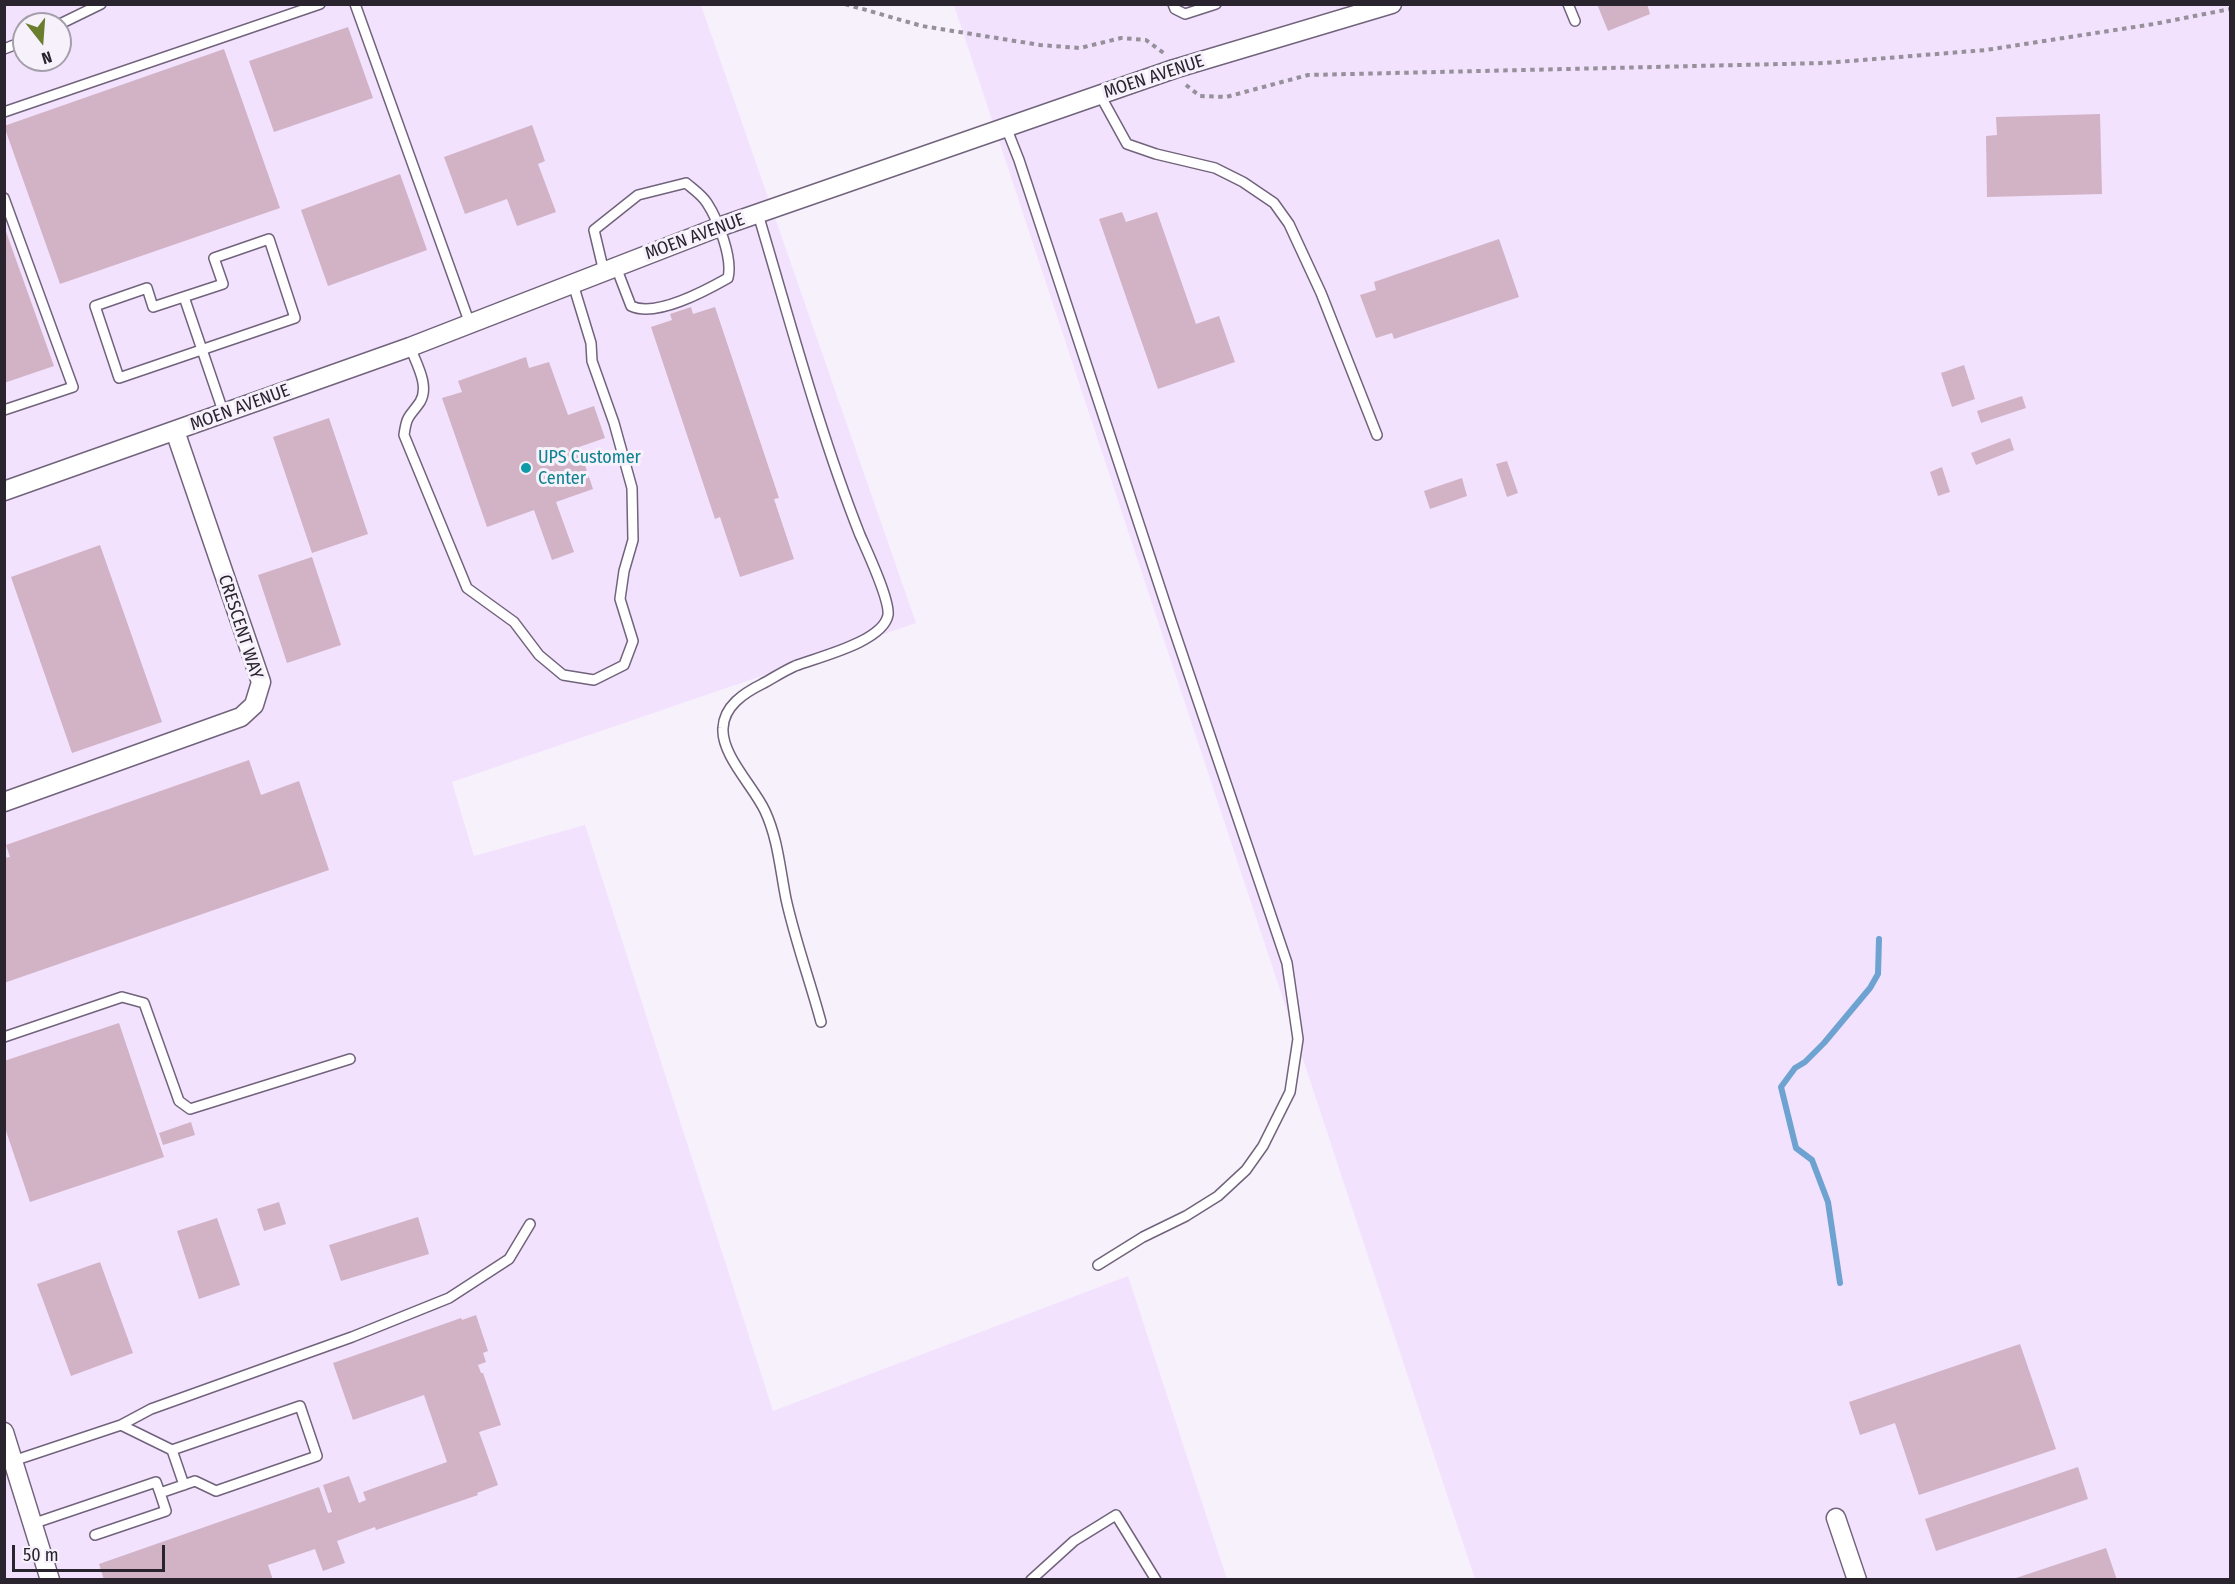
<!DOCTYPE html>
<html>
<head>
<meta charset="utf-8">
<style>
  body { margin:0 }
  #map { position:relative; width:2235px; height:1584px; overflow:hidden; background:#f7f1fc; font-family:"Fira Sans Condensed",sans-serif }
  canvas { display:block }
  .frame { position:absolute; inset:0; border:6px solid #2a242f; pointer-events:none }
  .north { position:absolute; left:12px; top:12px; width:60px; height:60px; box-sizing:border-box; background:#f7f1fc; border:2px solid #a59faa; border-radius:50%; rotate:163deg; font-size:16px; font-weight:700; line-height:24px; text-align:center; color:#2a242f }
  .north::after { content:''; display:block; margin:auto; width:21px; height:27px; background:#6a7e2e; clip-path:polygon(50% 0,100% 100%,50% 72%,0 100%) }
  .scale { position:absolute; left:12px; top:1545px; width:153px; height:27px; box-sizing:border-box; border:3px solid #2a242f; border-top:0; padding-left:8px; font-size:18px; line-height:21px; white-space:nowrap; color:#2a242f; -webkit-text-stroke:4px #f7f1fc; paint-order:stroke }
</style>
</head>
<body>
<div id="map">
<canvas width="2235" height="1584"></canvas>
<div class="frame"></div>
<div class="north">N</div>
<div class="scale">50 m</div>
</div>
<script>
const ctx = document.querySelector('canvas').getContext('2d');
ctx.lineJoin = 'round';
function paint(path, color) {
  ctx.fillStyle = color;
  ctx.fill(path, 'evenodd');
}
function trace(path, color, width, dash) {
  ctx.strokeStyle = color;
  ctx.lineWidth = width;
  ctx.lineCap = dash ? 'butt' : 'round';
  ctx.setLineDash(dash || []);
  ctx.stroke(path);
}
function write(font, color, halo, rows, align = 'center') {
  ctx.font = font + ' "Fira Sans Condensed",sans-serif';
  ctx.lineWidth = 6;
  ctx.setLineDash([]);
  ctx.textBaseline = 'middle';
  ctx.strokeStyle = halo;
  ctx.fillStyle = color;
  for (const [text, x, y, turn = 0] of rows) {
    ctx.save();
    ctx.translate(x, y);
    ctx.rotate((+turn || 0) * Math.PI / 180);
    ctx.textAlign = isNaN(turn) ? turn : align;
    if (halo) ctx.strokeText(text, 0, 0);
    ctx.fillText(text, 0, 0);
    ctx.restore();
  }
}
paint(new Path2D(`
  M 5,5 L 701,5 L 916,623 L 452,782 L 474,856 L 585,825 L 773,1411 L 1128,1276 L 1227,1579 L 5,1580 ZM 24,24 L 60,24 L 60,60 L 24,60 Z
  M 954,5 L 2230,5 L 2230,1579 L 1475,1579 Z`), '#f2e2fe');
trace(new Path2D(`
  M 1840,1283 L 1828,1202 L 1812,1160 L 1796,1148 L 1781,1087 L 1795,1068 L 1805,1062 L 1824,1043 L 1870,988 L 1878,974 L 1879,939`), '#6ea2d1', 6);
paint(new Path2D(`
  M 1597,4 L 1647,4 L 1650,14 L 1608,31 Z
  M 348,27 L 373,98 L 274,132 L 249,61 Z
  M 224,49 L 280,208 L 60,284 L 4,126 Z
  M 2100,114 L 2102,194 L 1987,197 L 1986,136 L 1997,135 L 1996,117 Z
  M 532,125 L 545,161 L 538,164 L 556,212 L 517,226 L 507,199 L 465,214 L 444,157 Z
  M 400,174 L 427,250 L 328,286 L 301,210 Z
  M 1122,212 L 1126,222 L 1157,212 L 1196,324 L 1219,316 L 1235,362 L 1158,389 L 1099,219 Z
  M 4,226 L 54,366 L 4,383 Z
  M 1499,239 L 1519,297 L 1394,339 L 1392,333 L 1376,338 L 1360,295 L 1376,290 L 1374,282 Z
  M 691,307 L 693,314 L 715,307 L 779,498 L 774,499 L 794,559 L 740,577 L 720,517 L 715,519 L 651,327 L 672,320 L 670,314 Z
  M 526,357 L 529,368 L 549,362 L 568,415 L 594,406 L 605,438 L 579,447 L 593,489 L 556,502 L 574,552 L 552,560 L 534,510 L 487,527 L 442,398 L 462,392 L 458,381 Z
  M 1964,365 L 1975,399 L 1952,407 L 1941,373 Z
  M 2022,396 L 2026,408 L 1981,423 L 1977,411 Z
  M 329,418 L 368,534 L 312,553 L 273,437 Z
  M 2010,438 L 2014,450 L 1976,465 L 1971,453 Z
  M 1507,461 L 1518,493 L 1507,497 L 1496,464 Z
  M 1942,467 L 1950,492 L 1938,496 L 1930,472 Z
  M 1462,478 L 1467,496 L 1430,509 L 1424,491 Z
  M 100,545 L 162,722 L 72,753 L 11,577 Z
  M 312,557 L 341,645 L 287,663 L 258,575 Z
  M 249,760 L 261,795 L 299,781 L 329,870 L 4,983 L 4,858 L 10,857 L 6,845 Z
  M 119,1023 L 164,1157 L 30,1202 L 4,1125 L 4,1061 Z
  M 191,1122 L 195,1135 L 163,1145 L 159,1133 Z
  M 279,1202 L 286,1224 L 264,1231 L 257,1209 Z
  M 418,1217 L 429,1254 L 341,1281 L 329,1245 Z
  M 217,1218 L 240,1285 L 199,1299 L 177,1231 Z
  M 100,1262 L 133,1353 L 71,1376 L 37,1284 Z
  M 476,1315 L 488,1351 L 483,1353 L 486,1362 L 478,1365 L 481,1373 L 483,1373 L 501,1425 L 479,1432 L 498,1485 L 477,1493 L 478,1495 L 376,1530 L 375,1527 L 337,1541 L 345,1563 L 323,1571 L 315,1549 L 268,1565 L 273,1580 L 104,1580 L 99,1564 L 319,1487 L 328,1513 L 332,1512 L 323,1485 L 349,1476 L 359,1503 L 366,1500 L 363,1492 L 447,1462 L 424,1395 L 353,1420 L 333,1363 L 461,1318 L 462,1320 Z
  M 2020,1344 L 2056,1449 L 1919,1495 L 1895,1423 L 1860,1435 L 1849,1402 Z
  M 2078,1467 L 2088,1499 L 1936,1551 L 1925,1519 Z
  M 2106,1548 L 2117,1580 L 2013,1580 L 2013,1579 Z`), '#d1b3c5');
const lane = new Path2D(`
  M 355,4 L 470,324
  M 1173,4 L 1175,9 L 1185,14 L 1216,4
  M 1568,4 L 1575,21
  M 60,24 L 101,4
  M 4,49 L 24,41
  M 1100,95 L 1127,144 L 1156,154 L 1215,168 L 1243,182 L 1274,203 L 1289,224 L 1321,293 L 1377,435
  M 4,112 L 320,4
  M 1006,127 L 1019,160 L 1171,621 L 1287,963 L 1298,1039 L 1290,1092 L 1263,1146 L 1246,1170 L 1218,1196 L 1186,1216 L 1143,1237 L 1098,1265
  M 4,198 L 73,387 L 4,410
  M 758,214 C 790,321 819,431 860,535 C 867,551 890,600 888,615 C 883,642 818,657 795,666 C 784,671 773,678 762,684 C 744,693 724,706 723,728 C 721,755 754,787 765,811 C 778,839 780,869 786,899 C 795,940 810,981 821,1022
  M 269,239 L 295,318 L 119,378 L 95,306 L 147,288 L 153,307 L 223,284 L 214,258 Z
  M 604,272 L 594,230 L 638,195 L 686,183 C 693,189 702,195 707,203 C 718,220 733,258 728,278 C 705,291 656,318 631,306 L 616,267
  M 184,297 L 224,414
  M 410,347 C 416,363 430,386 420,402 C 409,418 407,414 404,435 L 467,588 L 514,622 L 539,655 L 563,675 L 594,680 L 624,665 L 633,641 L 620,599 L 624,571 L 633,540 L 632,488 L 614,423 L 592,361 L 591,343 L 573,284
  M 4,1037 L 122,997 L 144,1003 L 179,1101 L 190,1109 L 350,1059
  M 121,1425 L 151,1409 L 352,1337 L 449,1298 L 509,1259 L 530,1224
  M 13,1461 L 121,1425 L 172,1450 L 184,1485
  M 32,1524 L 156,1482 L 160,1493 L 195,1481 L 216,1491 L 317,1456 L 300,1406 L 172,1450
  M 95,1535 L 166,1511 L 160,1493
  M 1031,1580 L 1074,1541 L 1116,1515 L 1156,1580`);
const street = new Path2D(`
  M 4,491 L 410,347 L 719,227 L 1174,69 L 1392,4
  M 4,802 L 241,717 L 254,705 L 261,682 L 175,431
  M 4,1432 L 50,1580
  M 1836,1518 L 1857,1580`);
trace(lane, '#71637b', 12);
trace(street, '#71637b', 21);
trace(new Path2D(`
  M 845,4 L 922,26 L 1040,45 L 1080,48 L 1121,38 L 1146,40 L 1165,54
  M 1186,85 L 1200,96 L 1226,97 L 1308,75 L 1825,63 L 1986,50 L 2154,24 L 2230,9`), '#96909b', 4, [4.5, 4.5]);
trace(lane, '#fff', 9);
trace(street, '#fff', 18);
for (const [x, y, r, color] of [
  [526,468,6,"#0f9aa8"]
]) {
  const dot = new Path2D();
  dot.arc(x, y, r, 0, 2 * Math.PI);
  ctx.fillStyle = color;
  ctx.fill(dot);
  trace(dot, '#f7f1fc', 2);
}
write('18px', '#2a242f', '#f7f1fc', [
  ["MOEN AVENUE",1154,77,-18],
  ["MOEN AVENUE",695,237,-20],
  ["MOEN AVENUE",240,408,-20],
  ["CRESCENT WAY",240,627,72]
]);
write('18px', '#0d838f', '#f7f1fc', [
  ["UPS Customer",538,458],
  ["Center",538,479]
], 'left');
</script>
</body>
</html>
